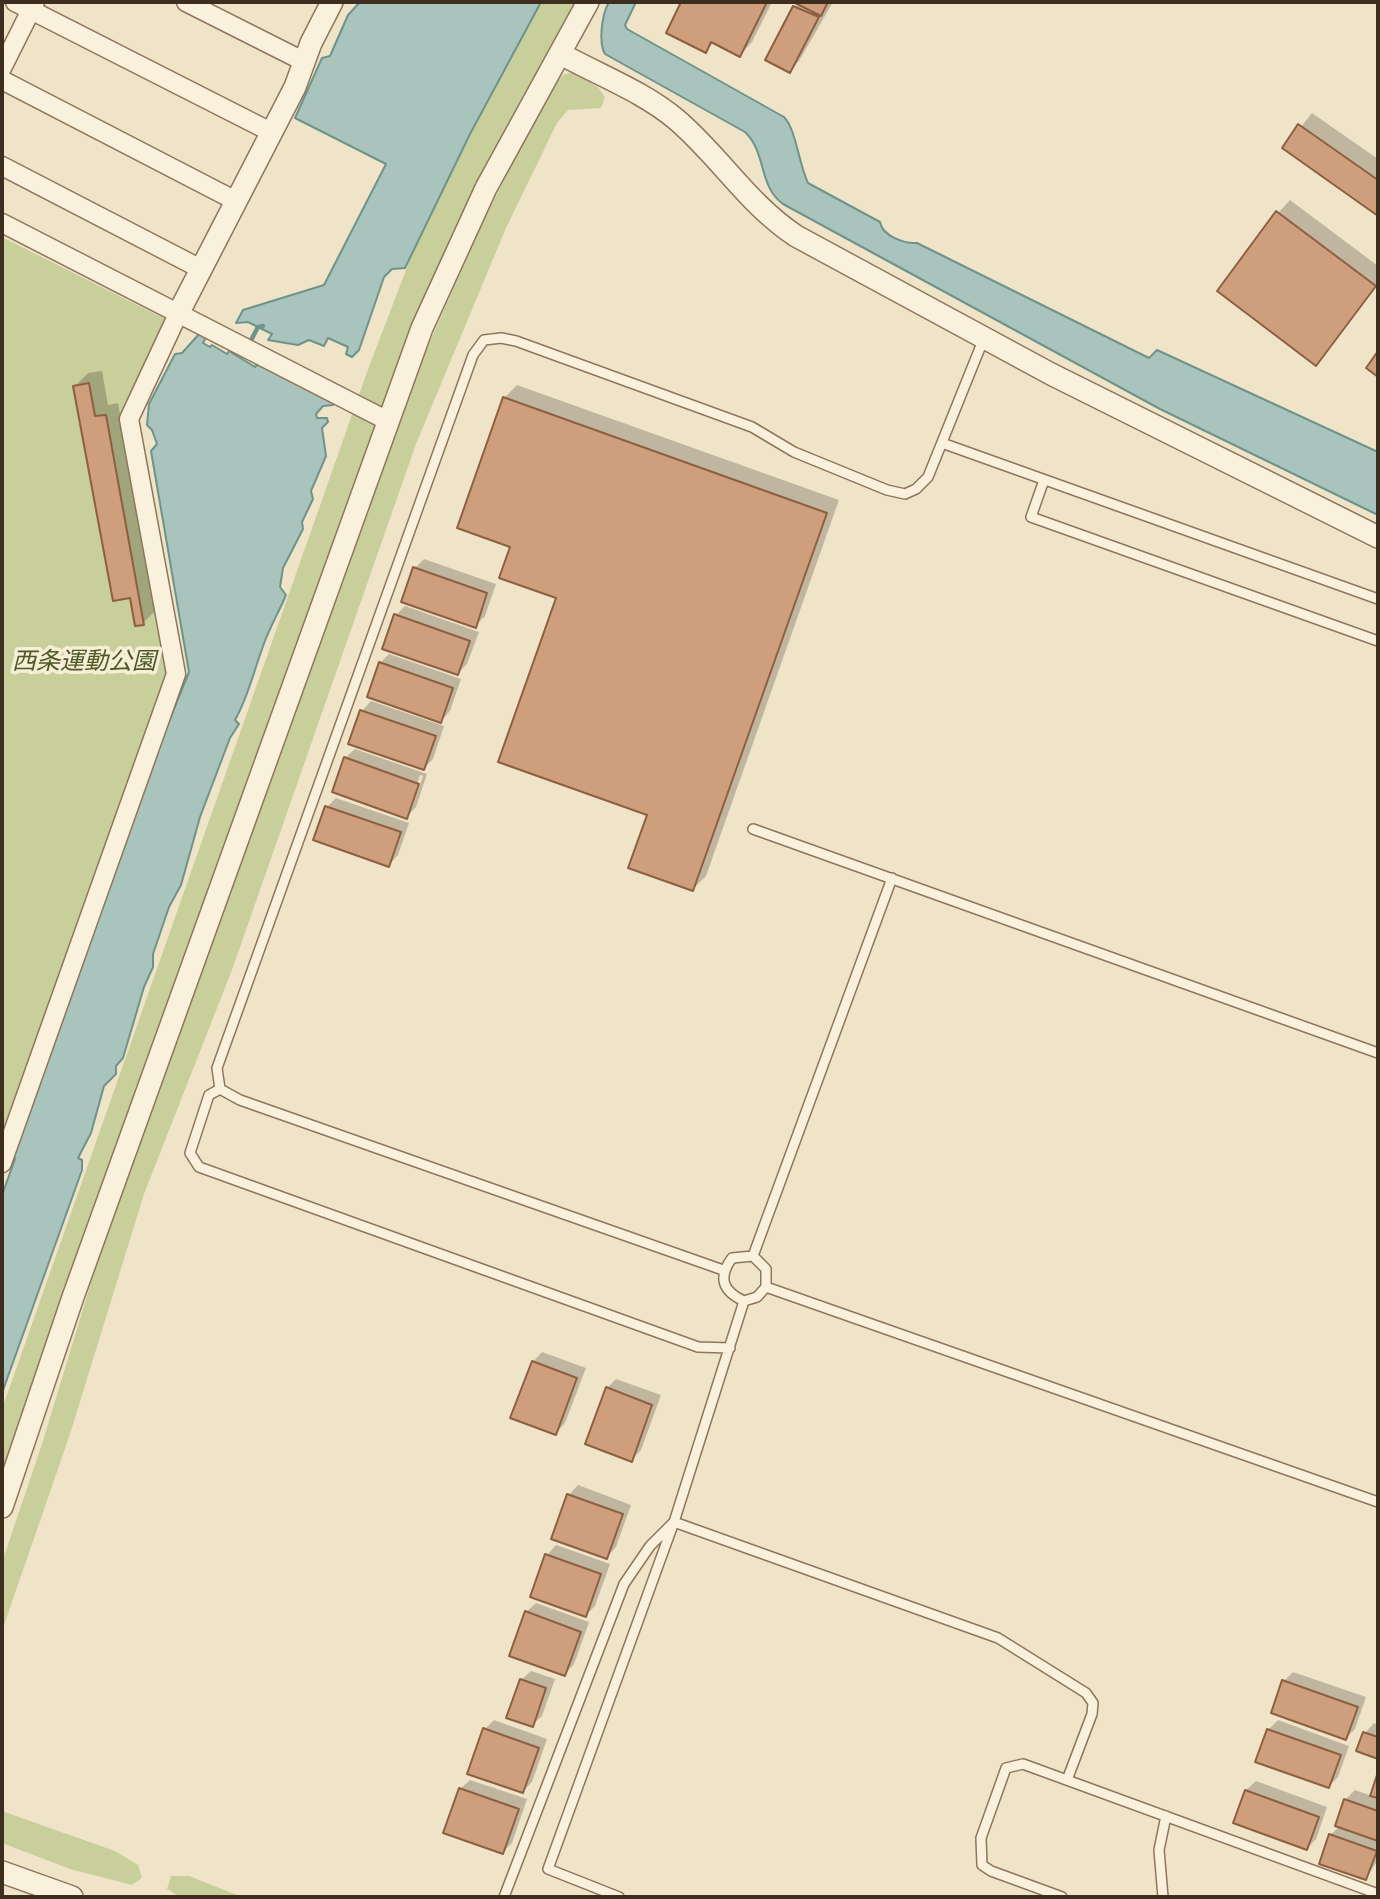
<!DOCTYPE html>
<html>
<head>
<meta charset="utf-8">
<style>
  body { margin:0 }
  #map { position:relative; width:1380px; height:1899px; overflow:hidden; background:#f0e4c8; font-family:Spectral,serif }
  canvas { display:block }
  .frame { position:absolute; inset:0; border:4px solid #3d2e20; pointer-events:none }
</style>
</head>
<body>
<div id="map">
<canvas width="1380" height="1899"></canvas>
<div class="frame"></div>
</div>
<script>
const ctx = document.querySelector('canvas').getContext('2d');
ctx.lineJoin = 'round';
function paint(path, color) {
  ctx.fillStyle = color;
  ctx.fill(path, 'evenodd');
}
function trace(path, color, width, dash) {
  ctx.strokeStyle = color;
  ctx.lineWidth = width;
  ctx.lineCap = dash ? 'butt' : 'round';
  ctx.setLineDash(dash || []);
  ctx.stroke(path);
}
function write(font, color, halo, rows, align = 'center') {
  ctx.font = font + ' Spectral,"Noto Sans JP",serif';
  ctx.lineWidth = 7;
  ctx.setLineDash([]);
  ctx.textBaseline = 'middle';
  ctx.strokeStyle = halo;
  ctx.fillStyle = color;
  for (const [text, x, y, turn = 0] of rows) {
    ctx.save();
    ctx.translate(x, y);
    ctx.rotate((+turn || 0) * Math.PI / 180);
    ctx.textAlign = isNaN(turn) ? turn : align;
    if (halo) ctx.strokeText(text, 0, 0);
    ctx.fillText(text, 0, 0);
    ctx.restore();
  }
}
paint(new Path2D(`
  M 541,2 L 579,2 L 491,165 L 2,1488 L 2,1409 L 367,372 L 419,236 L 494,86 Z
  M 572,72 L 598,87 L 605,97 L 601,108 L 568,110 L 557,123 L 506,228 L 416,444 L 232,970 L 144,1194 L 70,1434 L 2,1631 L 2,1562 L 42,1444 L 97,1263 L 144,1125 L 420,364 L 484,220 L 533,122 L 552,88 L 563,75 Z
  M 2,237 L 169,321 L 123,418 L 171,674 L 2,1150 Z
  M 2,1811 L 115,1851 L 138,1865 L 142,1878 L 132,1885 L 70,1869 L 2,1843 Z
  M 171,1876 L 189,1876 L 242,1897 L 180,1897 L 167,1889 Z`), '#c9cf9b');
const water = new Path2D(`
  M 360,2 L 541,2 L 470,134 L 405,268 L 392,269 L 384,277 L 359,350 L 352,357 L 346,354 L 348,347 L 328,338 L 324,346 L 309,340 L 298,345 L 268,340 L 272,334 L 248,322 L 236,323 L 243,310 L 324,285 L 386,164 L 295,118 L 322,58 L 330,56 L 348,15 Z
  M 609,2 L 636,2 L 625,25 L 627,29 L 784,117 C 796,129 799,165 808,183 L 880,222 C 882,236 905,244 917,243 L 1149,358 L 1157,350 L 1378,452 L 1378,515 L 1160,409 L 783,204 C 758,186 767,153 745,132 L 605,54 C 598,42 602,14 609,2 Z
  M 200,333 L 206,337 L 203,343 L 210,347 L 212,345 L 227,354 L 229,351 L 255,367 L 259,363 L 335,400 L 333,405 L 323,406 L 316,414 L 317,418 L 327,418 L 328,422 L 322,428 L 326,456 L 311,491 L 313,499 L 302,522 L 303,529 L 283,568 L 280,587 L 286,595 C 279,612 268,630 262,649 C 253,674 248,697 235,720 L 239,724 L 230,738 L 200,817 L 181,885 L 169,907 L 153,954 L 153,967 L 144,987 L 123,1058 L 116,1066 L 116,1074 L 104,1086 L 91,1133 L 78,1158 L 82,1160 L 82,1170 L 2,1393 L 2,1195 L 15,1159 L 13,1155 L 149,770 L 189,672 L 151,451 L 157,444 L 152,430 L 147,425 L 149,404 L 175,354 L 182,353 Z`);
paint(water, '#a9c4bc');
trace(water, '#6f938a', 2);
paint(new Path2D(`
  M 683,2 L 772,2 L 752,42 L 740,55 L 714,42 L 706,51 L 668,32 Z
  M 797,2 L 833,2 L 799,61 L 790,71 Z
  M 1312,113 L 1378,159 L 1378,214 L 1284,148 Z
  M 1290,200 L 1378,266 L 1378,285 L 1316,363 L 1278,213 Z
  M 102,371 L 108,405 L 118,403 L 156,610 L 143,623 L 75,386 L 88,373 Z
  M 517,385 L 839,500 L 706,876 L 693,889 L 649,814 L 558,597 L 512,546 L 504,398 Z
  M 424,559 L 496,584 L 485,616 L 475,626 L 415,568 Z
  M 405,606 L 479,632 L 467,664 L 458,673 L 396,615 Z
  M 389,654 L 461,679 L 450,711 L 441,721 L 380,663 Z
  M 371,701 L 444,726 L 433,759 L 424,768 L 362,711 Z
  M 355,749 L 427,774 L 416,807 L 406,817 L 345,758 ZM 420,775 L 423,776 L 412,808 L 409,808 Z
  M 336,798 L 409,823 L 398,855 L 389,865 L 327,807 Z
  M 542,1352 L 586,1368 L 565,1423 L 556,1433 L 533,1362 Z
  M 616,1379 L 661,1395 L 641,1450 L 631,1460 L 607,1388 Z
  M 578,1485 L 631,1505 L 616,1547 L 607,1557 L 569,1495 Z
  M 556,1545 L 610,1564 L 595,1606 L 586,1615 L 532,1596 L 547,1555 Z
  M 536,1603 L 589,1622 L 574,1664 L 565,1674 L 526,1612 Z
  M 531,1671 L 555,1679 L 542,1716 L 532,1725 L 521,1680 Z
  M 1293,1672 L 1366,1697 L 1355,1729 L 1346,1738 L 1284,1681 Z
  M 494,1720 L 547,1739 L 532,1782 L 523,1791 L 485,1729 Z
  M 1278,1720 L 1349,1746 L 1338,1777 L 1329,1786 L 1268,1730 Z
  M 1374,1723 L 1378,1725 L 1378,1757 L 1359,1750 L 1365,1733 Z
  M 1378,1777 L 1378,1860 L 1366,1878 L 1330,1835 L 1340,1826 L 1345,1800 L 1355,1790 L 1372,1796 Z
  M 470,1780 L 527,1799 L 512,1843 L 503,1852 L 460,1789 Z
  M 1256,1781 L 1327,1807 L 1316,1839 L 1307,1848 L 1246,1790 Z`), '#0003');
trace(new Path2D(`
  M 248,346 L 258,327 L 263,326`), '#6f938a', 4.5);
const building = new Path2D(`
  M 681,2 L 767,2 L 740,57 L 711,42 L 706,53 L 666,33 Z
  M 793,2 L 828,2 L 821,16 Z
  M 793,6 L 819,17 L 790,73 L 765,60 Z
  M 1298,124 L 1378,180 L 1378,216 L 1282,148 Z
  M 1276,211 L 1376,286 L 1316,366 L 1217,291 Z
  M 1378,351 L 1378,377 L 1366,368 Z
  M 89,383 L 95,416 L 106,415 L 144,625 L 135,626 L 130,598 L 113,601 L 73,386 Z
  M 503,397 L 827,513 L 693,891 L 628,868 L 647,815 L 498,762 L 556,598 L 499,578 L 510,547 L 457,528 Z
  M 413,567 L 487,593 L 476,628 L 401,602 Z
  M 394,614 L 470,641 L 458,675 L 382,649 Z
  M 379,662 L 453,688 L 441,723 L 367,697 Z
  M 360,710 L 436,736 L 424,770 L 348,744 Z
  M 344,757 L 419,784 L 407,819 L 332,792 Z
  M 325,806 L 401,832 L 389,867 L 313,840 Z
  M 532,1361 L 577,1378 L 556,1435 L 510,1418 Z
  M 606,1387 L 652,1405 L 632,1462 L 585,1444 Z
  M 567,1494 L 623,1514 L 607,1559 L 551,1539 Z
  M 545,1554 L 601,1574 L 586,1617 L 530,1597 Z
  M 525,1611 L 581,1632 L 565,1676 L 509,1656 Z
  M 520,1679 L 546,1688 L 533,1727 L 506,1718 Z
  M 1282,1680 L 1358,1707 L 1346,1740 L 1271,1713 Z
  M 483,1728 L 539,1748 L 523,1793 L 467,1774 Z
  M 1267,1729 L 1341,1755 L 1329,1788 L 1255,1762 Z
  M 1363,1732 L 1378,1737 L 1378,1759 L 1356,1751 Z
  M 1378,1772 L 1378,1798 L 1370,1796 Z
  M 459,1788 L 519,1809 L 503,1854 L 443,1833 Z
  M 1245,1790 L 1319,1817 L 1307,1850 L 1233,1823 Z
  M 1344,1799 L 1378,1811 L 1378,1841 L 1335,1826 Z
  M 1329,1834 L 1377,1851 L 1366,1880 L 1319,1864 Z`);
paint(building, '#cf9f7d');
trace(building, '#8d5f41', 2);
const service = new Path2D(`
  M 942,443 L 1378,599
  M 1044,480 L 1031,517 L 1378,641
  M 753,829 L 1378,1053
  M 220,1089 L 240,1100 L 723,1270
  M 766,1287 L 1378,1502
  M 744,1301 C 722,1291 718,1277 732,1258 L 753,1256
  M 730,1348 L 698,1347 L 199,1167 L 190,1153 L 209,1095 L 220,1089 L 217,1068 L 473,355 L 484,340 L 501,338 L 516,341 L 752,427 L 794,452 L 887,490 L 905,494 L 916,489 L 928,477 L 984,338
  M 504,1897 L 624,1584 L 650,1546 L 674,1522 L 998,1638 L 1086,1693 L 1093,1703 L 1092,1714 L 1067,1780
  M 619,1897 L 548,1869 L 674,1522 L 744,1301 L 757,1297 L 766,1287 L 766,1269 L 753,1256 L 892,878
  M 1062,1897 L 991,1871 L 982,1865 L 981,1838 L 1006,1768 L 1023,1764 L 1378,1894
  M 1163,1897 L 1159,1850 L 1166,1816`);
const minor = new Path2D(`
  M 15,2 L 271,132
  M 186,2 L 305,62
  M 2,68 L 35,2
  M 2,80 L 236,201
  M 2,166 L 201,269
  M 2,223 L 388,421
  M 2,1163 L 176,674 L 129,419 L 178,314`);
const tertiary = new Path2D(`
  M 561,54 C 599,75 644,92 677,120 C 721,158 747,203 796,236 L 1051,374 L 1378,537
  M 178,314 L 295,87 L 311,43 L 332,2
  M 2,1507 L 73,1297 L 422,328 L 486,188 L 588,2
  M 2,1872 L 72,1897`);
trace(service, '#8d765c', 12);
trace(minor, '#8d765c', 21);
trace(tertiary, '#8d765c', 24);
trace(service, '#faf1dc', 9);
trace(minor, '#faf1dc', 18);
trace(tertiary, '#faf1dc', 21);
write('italic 24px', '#4d5a26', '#f7eed8', [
  ["西条運動公園",84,664]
]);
</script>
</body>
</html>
